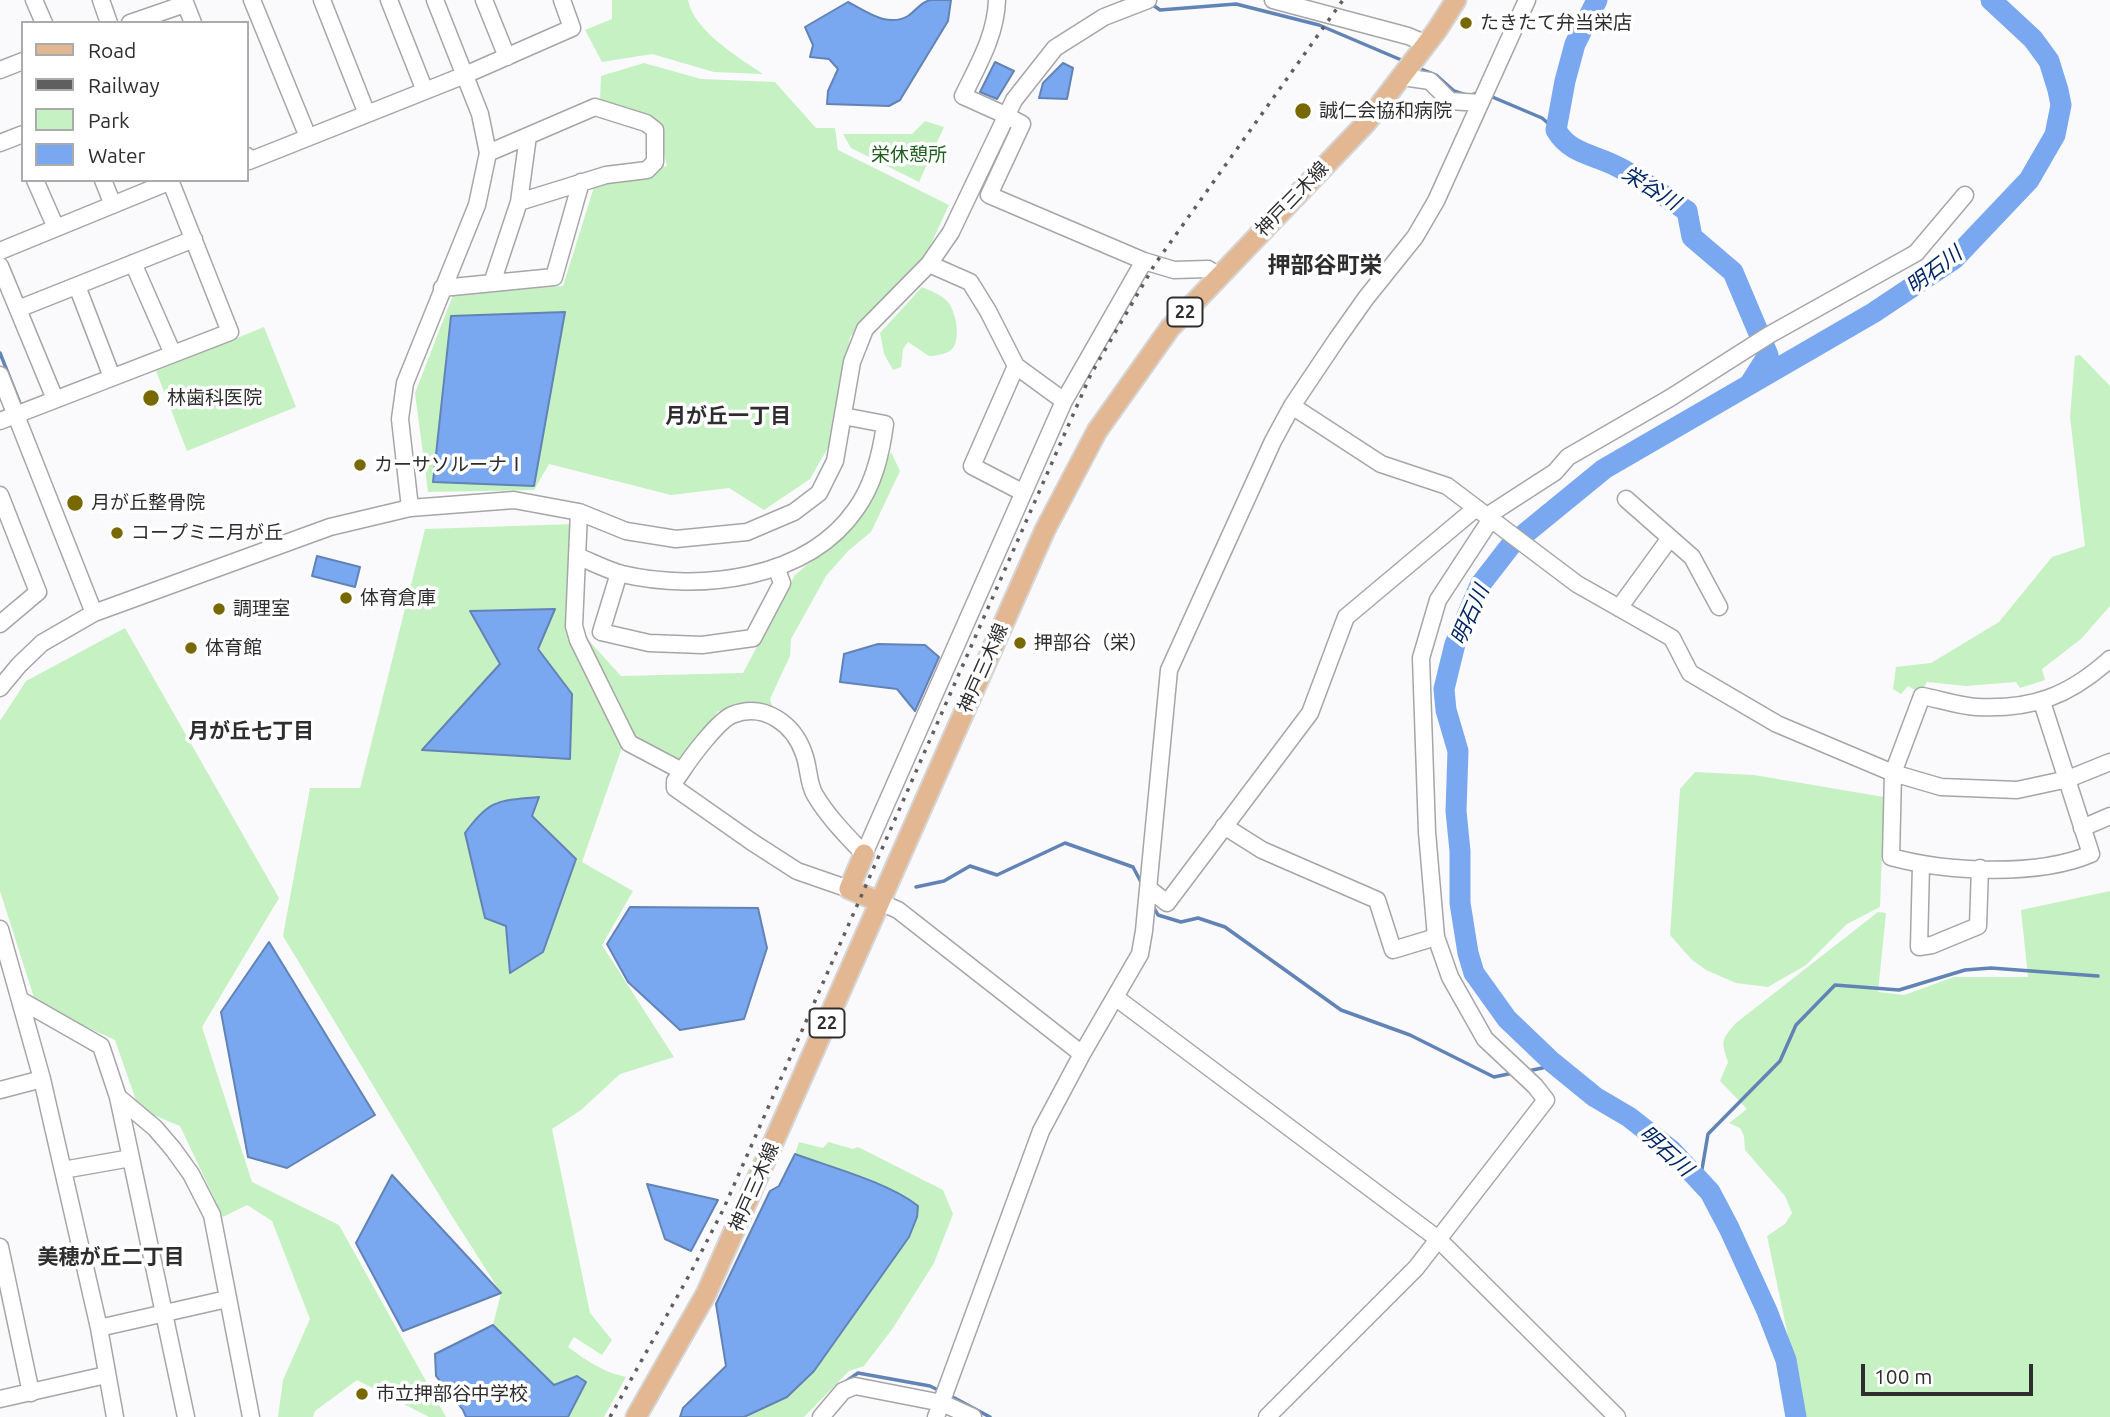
<!DOCTYPE html>
<html>
<head>
<meta charset="utf-8">
<style>
  body { margin:0 }
  #map { position:relative; width:2110px; height:1417px; overflow:hidden; background:#fafafc; font-family:Ubuntu,sans-serif }
  canvas { display:block }
  .legend { position:absolute; left:21px; top:21px; width:228px; height:161px; box-sizing:border-box; background:#fff; border:2px solid #ababac; margin:0; padding:9px 12px; list-style:none; font-size:21px; color:#2e2e2f }
  .legend li { display:flex; align-items:center; gap:14px; height:35px }
  .legend b { width:35px; border:2px solid #ababac }
  .scale { position:absolute; left:1861px; top:1364px; width:172px; height:32px; box-sizing:border-box; border:4px solid #2e2e2f; border-top:0; padding-left:9px; font-size:21px; line-height:24px; white-space:nowrap; color:#2e2e2f; -webkit-text-stroke:5px #fff; paint-order:stroke }
</style>
</head>
<body>
<div id="map">
<canvas width="2110" height="1417"></canvas>
<ul class="legend">
<li><b style="height:9px;background:#e2b791"></b>Road</li>
<li><b style="height:9px;background:#5f5f60"></b>Railway</li>
<li><b style="height:19px;background:#c6f1c2"></b>Park</li>
<li><b style="height:19px;background:#79a7f0"></b>Water</li>
</ul>
<div class="scale">100 m</div>
</div>
<script>
const ctx = document.querySelector('canvas').getContext('2d');
ctx.lineJoin = 'round';
function paint(path, color) {
  ctx.fillStyle = color;
  ctx.fill(path, 'evenodd');
}
function trace(path, color, width, dash) {
  ctx.strokeStyle = color;
  ctx.lineWidth = width;
  ctx.lineCap = dash ? 'butt' : 'round';
  ctx.setLineDash(dash || []);
  ctx.stroke(path);
}
function write(font, color, halo, rows, align = 'center') {
  ctx.font = font + ' Ubuntu,"Noto Sans JP",sans-serif';
  ctx.lineWidth = 7;
  ctx.setLineDash([]);
  ctx.textBaseline = 'middle';
  ctx.strokeStyle = halo;
  ctx.fillStyle = color;
  for (const [text, x, y, turn = 0] of rows) {
    ctx.save();
    ctx.translate(x, y);
    ctx.rotate((+turn || 0) * Math.PI / 180);
    ctx.textAlign = isNaN(turn) ? turn : align;
    if (halo) ctx.strokeText(text, 0, 0);
    ctx.fillText(text, 0, 0);
    ctx.restore();
  }
}
paint(new Path2D(`
  M 612,0 L 688,0 C 694,31 738,57 763,74 L 714,72 L 652,54 L 602,62 L 585,30 L 612,19 Z
  M 644,63 L 701,79 L 775,82 L 816,128 L 835,128 L 838,150 L 949,205 L 926,255 L 850,337 L 834,437 L 810,479 L 764,510 L 729,488 L 671,495 L 549,464 L 534,490 L 428,492 L 415,393 L 453,295 L 563,286 L 594,187 L 667,166 L 658,131 L 600,102 L 601,76 Z
  M 925,121 L 944,127 L 919,182 L 851,148 L 843,134 L 912,134 Z
  M 922,287 C 931,291 940,294 947,301 C 956,310 962,341 951,350 C 946,354 935,356 929,356 L 908,342 L 903,349 L 901,367 L 893,370 L 884,354 L 880,333 Z
  M 264,327 L 296,407 L 187,451 L 156,371 Z
  M 2080,355 L 2110,386 L 2110,606 L 2081,639 L 2042,669 L 2045,680 L 2020,688 L 2016,682 L 1966,686 L 1927,682 L 1921,693 L 1908,686 L 1901,694 L 1893,689 L 1896,667 L 1931,663 L 1999,622 L 2052,557 L 2085,546 L 2070,417 L 2075,356 Z
  M 891,452 L 900,471 L 871,532 L 848,551 L 826,576 L 791,639 L 790,656 L 770,699 L 775,716 L 718,711 L 698,741 L 678,766 L 632,739 L 619,701 L 581,632 L 621,676 L 743,673 L 795,575 L 856,524 Z
  M 574,524 L 568,634 L 624,742 L 582,862 L 633,891 L 602,945 L 674,1057 L 620,1074 L 581,1110 L 552,1129 L 590,1313 L 612,1340 L 602,1355 L 574,1337 L 568,1347 C 587,1361 603,1372 626,1377 L 604,1417 L 568,1417 L 585,1382 L 577,1376 L 554,1385 L 493,1325 L 501,1293 L 450,1213 L 283,936 L 310,788 L 360,788 L 425,529 ZM 538,649 L 572,694 L 423,750 L 500,663 ZM 539,797 L 532,816 L 510,972 L 496,802 Z
  M 125,628 L 279,898 L 202,1027 L 252,1182 L 339,1225 L 446,1417 L 429,1417 L 357,1380 L 315,1411 L 313,1417 L 278,1417 L 283,1380 L 310,1319 L 272,1221 L 247,1205 L 223,1217 L 180,1126 L 139,1109 L 115,1040 L 36,1004 L 0,891 L 0,721 L 26,681 Z
  M 1695,772 L 1754,775 L 1884,797 L 1880,907 L 1847,924 L 1806,965 L 1768,987 L 1736,983 L 1706,970 L 1691,959 L 1670,935 L 1680,789 Z
  M 2110,891 L 2110,1417 L 1805,1417 L 1767,1236 L 1785,1224 L 1792,1213 L 1785,1196 L 1745,1150 L 1744,1136 L 1740,1128 L 1729,1123 L 1747,1109 L 1720,1081 L 1728,1062 C 1721,1041 1721,1040 1736,1023 L 1878,912 L 1886,913 L 1878,992 L 1904,995 L 1954,977 L 2028,977 L 2021,910 Z
  M 799,1142 L 823,1148 L 828,1142 L 853,1149 L 858,1147 L 943,1190 L 953,1214 L 934,1263 L 893,1328 L 864,1366 L 849,1371 L 804,1417 L 744,1417 L 787,1397 L 814,1371 L 909,1237 L 917,1217 L 918,1206 C 890,1183 830,1167 795,1154 Z`), '#c6f1c2');
const water = new Path2D(`
  M 931,0 L 951,0 L 948,21 L 900,100 L 889,106 L 827,104 L 828,91 L 838,69 L 829,59 L 810,57 L 813,45 L 805,27 L 848,2 C 866,11 887,28 908,16 C 917,10 920,2 931,0 Z
  M 995,62 L 1014,71 L 997,99 L 980,92 Z
  M 1063,63 L 1073,68 L 1067,99 L 1039,98 L 1043,83 Z
  M 565,312 L 534,486 L 433,482 L 451,316 Z
  M 317,556 L 360,567 L 355,587 L 312,576 Z
  M 555,609 L 538,649 L 572,694 L 570,759 L 422,750 L 500,664 L 470,611 Z
  M 878,644 L 925,645 L 939,657 L 915,711 L 897,689 L 840,682 L 844,654 Z
  M 539,797 L 532,816 L 576,859 L 543,952 L 510,973 L 506,926 L 485,918 L 465,833 C 490,798 499,801 539,797 Z
  M 630,907 L 758,908 L 767,948 L 744,1019 L 680,1030 L 628,982 L 607,944 Z
  M 269,942 L 375,1115 L 287,1168 L 248,1157 L 221,1012 Z
  M 795,1154 C 830,1167 890,1183 918,1206 L 917,1217 L 909,1237 L 814,1371 L 787,1397 L 744,1417 L 680,1417 L 683,1408 L 726,1366 L 716,1304 L 770,1191 L 779,1186 Z
  M 392,1175 L 501,1293 L 403,1331 L 356,1243 Z
  M 647,1184 L 718,1200 L 691,1251 L 665,1239 Z
  M 493,1325 L 554,1385 L 577,1376 L 586,1382 L 568,1417 L 466,1417 L 463,1410 L 436,1376 L 435,1354 Z`);
paint(water, '#79a7f0');
trace(water, '#6283b6', 2);
trace(new Path2D(`
  M 1150,3 L 1160,10 L 1236,4 L 1319,25 L 1406,62
  M 1416,67 L 1436,75 L 1454,91 L 1469,96 L 1480,92
  M 1490,96 L 1542,118 L 1556,130
  M 0,353 L 21,406
  M 916,887 L 944,881 L 970,866 L 997,875 L 1065,843 L 1133,867 L 1142,884
  M 1153,906 L 1158,915 L 1181,922 L 1198,918 L 1225,927 L 1341,1010 L 1410,1035 L 1494,1077 L 1513,1073
  M 1528,1071 L 1556,1065
  M 1700,1181 L 1708,1134 L 1780,1061 L 1796,1025 L 1835,985 L 1899,990 L 1965,970 L 1991,968 L 2098,976
  M 841,1385 L 858,1373 L 930,1386 L 942,1392
  M 949,1395 L 990,1417`), '#6283b6', 3.5);
trace(new Path2D(`
  M 1597,0 L 1575,44 L 1565,81 L 1556,130 C 1570,154 1593,154 1616,166 C 1641,178 1663,196 1687,211 L 1692,237 L 1733,272 L 1768,355 L 1751,382
  M 1796,1417 L 1786,1360 L 1767,1311 L 1729,1228 L 1710,1192 L 1671,1150 L 1629,1117 L 1595,1097 L 1552,1062 L 1507,1019 L 1474,973 L 1468,953 L 1460,903 L 1460,851 L 1456,811 L 1458,751 L 1446,710 L 1444,689 L 1455,644 L 1480,585 L 1511,545 L 1604,469 L 1873,313 L 1954,259 L 2029,180 L 2055,135 L 2061,105 L 2058,90 L 2049,61 L 2033,39 L 1991,0`), '#79a7f0', 21);
const minor = new Path2D(`
  M 34,0 L 44,23
  M 101,0 L 109,23
  M 184,0 L 193,23
  M 252,0 L 308,137
  M 322,0 L 367,114
  M 389,0 L 425,91
  M 484,0 L 507,57
  M 997,0 C 996,35 978,65 963,96 L 1003,114
  M 1273,0 L 1408,36 L 1427,44
  M 130,23 L 185,4
  M 0,70 L 23,61
  M 1403,77 L 1430,81 L 1450,101 L 1480,103
  M 1007,116 L 1022,124 L 989,195 L 1144,261 L 1174,270 L 1208,269 L 1219,276
  M 0,143 L 23,134
  M 488,153 L 595,107 L 646,123 L 655,130 L 655,162 L 647,170 L 606,175 L 519,202
  M 247,156 L 249,161 L 465,75 L 572,28 L 562,0
  M 35,180 L 56,228
  M 103,180 L 113,205
  M 0,251 L 171,181
  M 133,263 L 173,354
  M 929,264 L 970,282 L 988,311 L 1016,366 L 1064,401
  M 0,266 L 55,399
  M 492,283 L 519,202 L 528,136
  M 77,286 L 112,377
  M 442,288 L 554,277 L 581,182
  M 18,309 L 194,239
  M 1016,366 L 972,466 L 1022,492
  M 0,375 L 94,613
  M 1292,406 L 1381,464 L 1447,486 L 1577,584 L 1672,638 L 1690,673 L 1777,724 L 1893,773 L 1941,787 L 2017,790 L 2068,779 L 2110,762
  M 0,421 L 230,332 L 170,180
  M 0,495 L 38,592 L 0,624
  M 1626,499 L 1692,557 L 1719,607
  M 410,508 L 400,419 L 405,383 L 477,205 L 488,153 L 480,114 L 435,0
  M 579,512 L 574,626 L 578,640 L 629,743 L 682,771 C 691,757 718,721 732,715 C 764,702 794,724 804,754 C 809,767 808,784 815,795 C 828,817 846,835 864,854 L 1064,401 L 1144,261
  M 1487,516 L 1555,472 L 1568,457 L 1670,398 L 1769,335 L 1916,253 L 1965,195
  M 577,556 C 592,562 607,570 622,574 C 699,592 807,580 856,509 C 874,484 881,454 885,424 L 843,416
  M 619,573 L 601,632 L 649,643 L 702,645 L 753,638 L 782,583 L 776,567
  M 1619,608 L 1670,538
  M 0,688 L 19,665 L 42,643 L 94,613 L 330,527 L 410,508 L 514,500 L 579,512 L 626,531 L 676,539 L 747,532 L 794,512 L 819,493 L 835,461 L 852,362 L 865,329 L 929,264 L 951,232 L 1014,100 L 1055,48 L 1104,17 L 1148,0
  M 2042,702 L 2091,854 C 2037,877 1946,872 1891,857 L 1893,773 L 1922,696 C 1939,699 1958,706 1976,707 C 2032,710 2069,696 2110,659
  M 682,771 L 675,781 L 675,788 L 752,842 L 797,871 L 849,889
  M 1224,826 L 1262,850 L 1377,900 L 1393,950 L 1436,937
  M 2082,828 L 2110,816
  M 1921,865 L 1919,947 L 1932,945 L 1978,926 L 1980,868
  M 1148,888 L 1167,903 L 1310,713 L 1346,617 L 1476,508
  M 875,900 L 898,910 L 1082,1054
  M 0,929 L 42,1079 L 99,1328 L 115,1417
  M 1115,997 L 1438,1239 L 1617,1417
  M 22,1001 L 101,1046 L 118,1097 L 155,1128 L 173,1149 L 191,1174 L 212,1215 L 251,1417
  M 0,1090 L 42,1079
  M 118,1097 L 186,1417
  M 63,1170 L 131,1158
  M 0,1247 L 31,1393
  M 99,1328 L 227,1299
  M 0,1399 L 106,1375
  M 821,1417 L 843,1391 L 855,1386 L 942,1403 L 973,1417
  M 936,1417 L 1041,1131 L 1082,1054 L 1140,954 L 1144,931 L 1169,670 L 1273,441 L 1292,406 L 1337,339 L 1366,298 L 1415,237 L 1436,201 L 1527,0
  M 1267,1417 L 1416,1268 L 1546,1100 L 1535,1086 L 1485,1039 L 1450,977 L 1436,937 L 1427,832 L 1421,658 L 1438,600 L 1491,519`);
const major = new Path2D(`
  M 864,854 L 849,889 L 875,900
  M 636,1417 L 706,1294 L 1045,530 L 1097,431 L 1170,328 L 1366,123 L 1437,30 L 1456,0`);
trace(minor, '#a6a6a8', 19);
trace(major, '#d5d5d5', 23);
trace(minor, '#fff', 16);
trace(major, '#e2b791', 19);
trace(new Path2D(`
  M 610,1417 L 691,1272 L 723,1210 L 1091,374 L 1155,264 L 1343,0`), '#5f5f60', 3.5, [3.5, 7]);
for (const [x, y, r, color] of [
  [1466,23,7,"#776900"],
  [1303,111,9,"#776900"],
  [151,398,9,"#776900"],
  [360,465,7,"#776900"],
  [75,503,9,"#776900"],
  [117,533,7,"#776900"],
  [346,598,7,"#776900"],
  [219,609,7,"#776900"],
  [1020,643,7,"#776900"],
  [191,648,7,"#776900"],
  [362,1394,7,"#776900"]
]) {
  const dot = new Path2D();
  dot.arc(x, y, r, 0, 2 * Math.PI);
  ctx.fillStyle = color;
  ctx.fill(dot);
  trace(dot, '#fff', 2.5);
}
for (const [x, y, w] of [
  [1185,312,35],
  [827,1023,35]
]) {
  const box = new Path2D();
  box.roundRect(x - w / 2, y - 14.5, w, 29, 5);
  ctx.fillStyle = '#fff';
  ctx.fill(box);
  trace(box, '#2e2e2f', 2);
}
write('bold 18px', '#2e2e2f', null, [
  ["22",1185,312],
  ["22",827,1023]
]);
write('19px', '#2e2e2f', '#fff', [
  ["たきたて弁当栄店",1480,23],
  ["誠仁会協和病院",1319,111],
  ["林歯科医院",167,398],
  ["カーサソルーナⅠ",374,465],
  ["月が丘整骨院",91,503],
  ["コープミニ月が丘",131,533],
  ["体育倉庫",360,598],
  ["調理室",233,609],
  ["押部谷（栄）",1034,643],
  ["体育館",205,648],
  ["市立押部谷中学校",376,1394]
], 'left');
write('19px', '#1e5f1d', '#fff', [
  ["栄休憩所",909,155]
]);
write('19px', '#2e2e2f', '#fff', [
  ["神戸三木線",1292,199,-46],
  ["神戸三木線",983,668,-66],
  ["神戸三木線",754,1187,-66]
]);
write('italic 21px', '#002766', '#fff', [
  ["栄谷川",1651,188,32],
  ["明石川",1934,270,-37],
  ["明石川",1470,615,-66],
  ["明石川",1666,1151,42]
]);
write('bold 21px', '#2e2e2f', '#fff', [
  ["月が丘一丁目",728,416],
  ["月が丘七丁目",251,731],
  ["美穂が丘二丁目",111,1257]
]);
write('bold 23px', '#2e2e2f', '#fff', [
  ["押部谷町栄",1325,265]
]);
</script>
</body>
</html>
